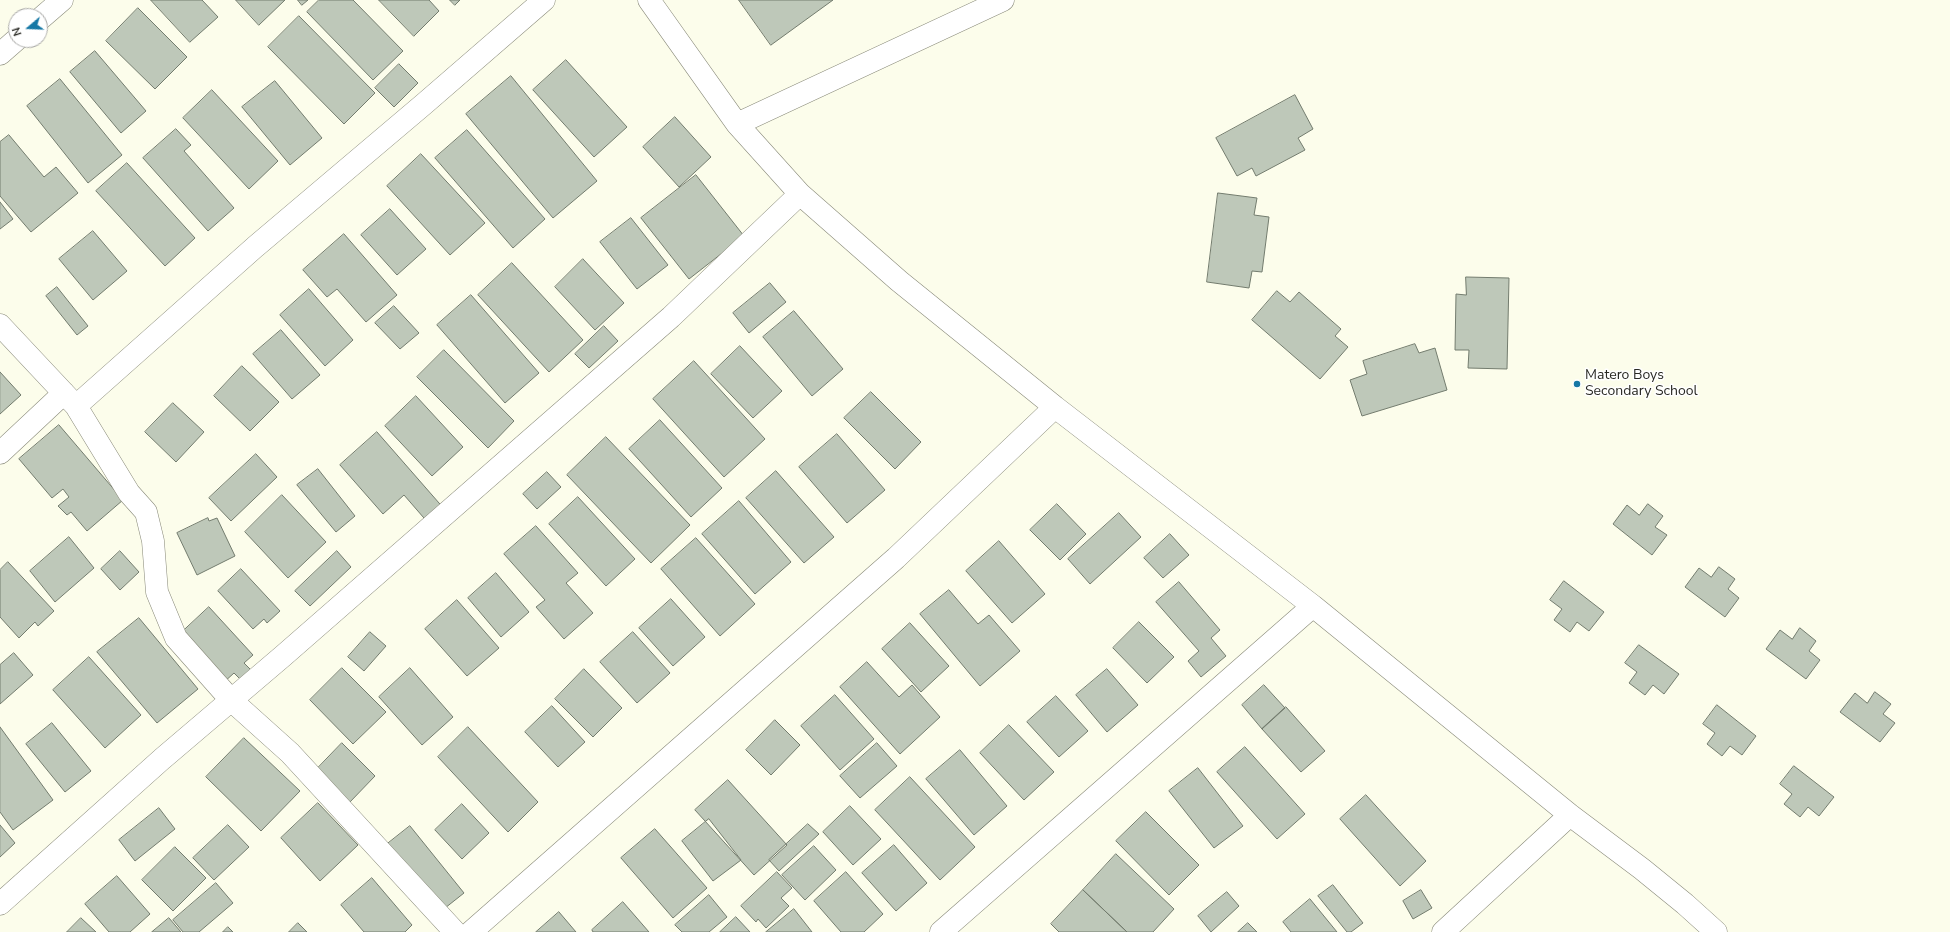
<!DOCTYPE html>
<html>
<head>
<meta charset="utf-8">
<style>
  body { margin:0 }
  #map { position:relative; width:1950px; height:932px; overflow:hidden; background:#fcfdeb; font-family:"Nunito Sans",sans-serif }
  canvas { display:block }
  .north { position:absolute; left:8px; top:8px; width:40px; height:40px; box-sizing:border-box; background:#fff; border:1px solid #a9a9a7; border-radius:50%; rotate:251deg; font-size:11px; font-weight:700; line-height:16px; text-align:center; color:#292923 }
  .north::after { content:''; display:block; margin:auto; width:14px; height:18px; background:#1678a5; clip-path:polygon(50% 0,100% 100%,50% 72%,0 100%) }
</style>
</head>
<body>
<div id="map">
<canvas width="1950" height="932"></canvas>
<div class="north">N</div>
</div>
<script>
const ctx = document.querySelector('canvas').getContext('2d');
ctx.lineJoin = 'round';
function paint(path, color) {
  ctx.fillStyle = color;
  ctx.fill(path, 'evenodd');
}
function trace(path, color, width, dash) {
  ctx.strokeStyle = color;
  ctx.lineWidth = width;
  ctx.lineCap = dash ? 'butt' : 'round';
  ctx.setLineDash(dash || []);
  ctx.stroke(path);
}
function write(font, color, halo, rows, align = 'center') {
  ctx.font = font + ' "Nunito Sans",sans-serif';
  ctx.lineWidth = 3;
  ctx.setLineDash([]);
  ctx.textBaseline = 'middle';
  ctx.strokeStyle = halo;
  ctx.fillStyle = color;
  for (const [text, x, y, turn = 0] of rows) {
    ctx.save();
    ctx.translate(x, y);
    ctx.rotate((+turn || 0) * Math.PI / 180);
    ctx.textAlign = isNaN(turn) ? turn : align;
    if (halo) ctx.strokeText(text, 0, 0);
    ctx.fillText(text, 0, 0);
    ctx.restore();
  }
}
const building = new Path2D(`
  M 151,0 L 202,0 L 218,17 L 190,42 Z
  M 236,0 L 285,0 L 259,25 Z
  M 298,0 L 308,0 L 302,5 Z
  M 319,0 L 353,0 L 403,51 L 373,80 L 307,12 Z
  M 379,0 L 429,0 L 439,11 L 414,36 Z
  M 450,0 L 460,0 L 455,5 Z
  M 739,0 L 833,0 L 771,45 Z
  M 138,8 L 187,57 L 155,89 L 106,41 Z
  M 299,16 L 375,93 L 344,124 L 268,47 Z
  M 95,51 L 146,111 L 121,133 L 70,72 Z
  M 566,60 L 627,127 L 594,157 L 533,90 Z
  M 399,64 L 418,83 L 394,107 L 375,88 Z
  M 511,76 L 597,181 L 553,218 L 466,114 Z
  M 60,79 L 122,155 L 88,183 L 27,106 Z
  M 275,81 L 322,138 L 290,165 L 242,107 Z
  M 212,90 L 278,161 L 249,189 L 183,118 Z
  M 1295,95 L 1313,129 L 1298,138 L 1305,150 L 1256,176 L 1252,168 L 1237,176 L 1216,138 Z
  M 675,117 L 711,157 L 679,187 L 643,147 Z
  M 176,129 L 191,145 L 184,151 L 234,208 L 208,231 L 143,158 Z
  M 467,130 L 545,219 L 513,248 L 435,158 Z
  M 9,135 L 44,177 L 56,167 L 78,193 L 31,232 L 0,196 L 0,142 Z
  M 421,154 L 485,223 L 450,255 L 387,186 Z
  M 127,163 L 195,238 L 165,266 L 96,191 Z
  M 696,175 L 744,236 L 689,279 L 641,218 Z
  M 1218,193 L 1257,198 L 1254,215 L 1269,217 L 1262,272 L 1252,271 L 1249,288 L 1207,282 Z
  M 0,202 L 13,219 L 0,229 Z
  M 390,209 L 426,249 L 397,275 L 361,235 Z
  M 631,218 L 668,265 L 637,289 L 600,242 Z
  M 93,231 L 127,271 L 93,300 L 59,259 Z
  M 344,234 L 397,295 L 366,322 L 337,289 L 327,297 L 303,270 Z
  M 583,259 L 624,303 L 595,330 L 555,287 Z
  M 512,263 L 583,340 L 549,372 L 478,295 Z
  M 1466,277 L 1509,278 L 1507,369 L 1468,368 L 1469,350 L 1455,350 L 1456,294 L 1466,295 Z
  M 770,283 L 786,302 L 749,333 L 733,313 Z
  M 57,287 L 88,326 L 77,335 L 46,296 Z
  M 309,289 L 353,340 L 325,366 L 280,315 Z
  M 1277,291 L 1290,302 L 1299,292 L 1341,329 L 1335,336 L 1348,347 L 1320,379 L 1252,320 Z
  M 471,295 L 539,373 L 505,403 L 437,325 Z
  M 394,306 L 419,333 L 400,349 L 375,323 Z
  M 794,311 L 843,369 L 812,396 L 763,337 Z
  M 604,326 L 618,341 L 589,368 L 575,354 Z
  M 281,330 L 320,375 L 292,399 L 253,354 Z
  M 1415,344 L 1419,353 L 1435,348 L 1447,390 L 1362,416 L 1350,380 L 1367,374 L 1363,361 Z
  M 740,346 L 782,391 L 753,418 L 711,374 Z
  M 444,350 L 514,421 L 488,448 L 417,377 Z
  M 694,361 L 765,439 L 724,477 L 653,399 Z
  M 242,366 L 279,402 L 250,431 L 214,396 Z
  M 0,372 L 21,395 L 0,414 Z
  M 871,392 L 921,442 L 895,469 L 844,418 Z
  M 416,396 L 463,447 L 432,476 L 385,426 Z
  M 173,403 L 204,432 L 176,462 L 145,432 Z
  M 660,420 L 722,488 L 691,517 L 629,449 Z
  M 59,425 L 123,500 L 87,531 L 71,512 L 67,515 L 58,506 L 69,497 L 63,489 L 52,498 L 19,459 Z
  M 377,432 L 446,511 L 430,525 L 404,495 L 383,514 L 340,465 Z
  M 837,434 L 885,490 L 847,523 L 799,467 Z
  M 606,437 L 690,525 L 651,563 L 567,475 Z
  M 256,454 L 277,477 L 231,521 L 209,498 Z
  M 318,469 L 355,516 L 336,532 L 297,485 Z
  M 776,471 L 834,537 L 804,563 L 746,498 Z
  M 547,472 L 561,487 L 537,509 L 523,494 Z
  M 282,495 L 326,542 L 288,578 L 245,532 Z
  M 578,497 L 635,559 L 606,586 L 549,524 Z
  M 739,501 L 791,562 L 755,594 L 702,534 Z
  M 1057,504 L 1086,534 L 1060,560 L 1030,530 Z
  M 1648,504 L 1663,516 L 1655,527 L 1667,535 L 1652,555 L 1613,524 L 1627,505 L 1639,515 Z
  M 1119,513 L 1141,537 L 1090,584 L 1068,559 Z
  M 208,518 L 209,521 L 217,518 L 235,556 L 197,575 L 177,533 Z
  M 536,526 L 578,573 L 566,583 L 593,613 L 564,639 L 536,607 L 545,600 L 504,554 Z
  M 1170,534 L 1189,555 L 1163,578 L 1144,558 Z
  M 69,537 L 94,568 L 55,602 L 30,571 Z
  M 696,538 L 755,604 L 720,636 L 661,569 Z
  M 999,541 L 1045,594 L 1012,623 L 966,571 Z
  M 120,551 L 139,572 L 120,590 L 101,569 Z
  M 337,551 L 351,567 L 310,606 L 295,591 Z
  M 8,562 L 54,611 L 38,626 L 35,622 L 19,638 L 0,617 L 0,570 Z
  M 1719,567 L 1735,579 L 1728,589 L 1739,598 L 1725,617 L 1685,587 L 1699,568 L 1711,577 Z
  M 241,569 L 280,611 L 267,623 L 264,619 L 253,629 L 218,591 Z
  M 496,573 L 529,612 L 501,637 L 468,598 Z
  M 1564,581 L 1604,612 L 1589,631 L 1577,622 L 1570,632 L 1554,620 L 1562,609 L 1550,600 Z
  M 1179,582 L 1220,630 L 1211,638 L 1226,656 L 1201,677 L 1188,661 L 1199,651 L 1156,602 Z
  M 949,590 L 978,624 L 989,615 L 1020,651 L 980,686 L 920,614 Z
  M 671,599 L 705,637 L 673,666 L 639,628 Z
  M 457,600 L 499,648 L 467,676 L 425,629 Z
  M 209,607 L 253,655 L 244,663 L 255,674 L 245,684 L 234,673 L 223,683 L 179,635 Z
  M 139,618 L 198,689 L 157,723 L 97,652 Z
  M 1139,622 L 1174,657 L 1147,683 L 1113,648 Z
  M 910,623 L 949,666 L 921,692 L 882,649 Z
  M 1800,628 L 1816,641 L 1809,651 L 1820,660 L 1806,679 L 1766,649 L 1780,630 L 1792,639 Z
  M 370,632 L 386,646 L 364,671 L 348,657 Z
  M 633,632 L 670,673 L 637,703 L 600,662 Z
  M 1639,645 L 1679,674 L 1664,694 L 1653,685 L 1645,695 L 1629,683 L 1637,672 L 1625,663 Z
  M 14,653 L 33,675 L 0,704 L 0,665 Z
  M 89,657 L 141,715 L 105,748 L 53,690 Z
  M 867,662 L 899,697 L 912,685 L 940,717 L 900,754 L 840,687 Z
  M 342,668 L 386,712 L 353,744 L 310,700 Z
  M 410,668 L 453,717 L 422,745 L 379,697 Z
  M 584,669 L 622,708 L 593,737 L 555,699 Z
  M 1107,669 L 1138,705 L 1107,732 L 1076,695 Z
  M 1264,685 L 1285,708 L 1262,729 L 1242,705 Z
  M 1875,692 L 1891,704 L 1883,714 L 1895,723 L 1880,742 L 1840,712 L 1855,693 L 1867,703 Z
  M 835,695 L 874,739 L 840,770 L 801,726 Z
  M 1056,696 L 1088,731 L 1059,757 L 1027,722 Z
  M 1717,705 L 1756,736 L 1742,755 L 1730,746 L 1722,756 L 1707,744 L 1715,733 L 1703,724 Z
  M 552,706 L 585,742 L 558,767 L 525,732 Z
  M 1286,707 L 1325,751 L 1301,772 L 1262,729 Z
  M 775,720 L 800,745 L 771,775 L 746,750 Z
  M 52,723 L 91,771 L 65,792 L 26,744 Z
  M 1009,725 L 1054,772 L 1024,800 L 980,753 Z
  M 0,727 L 53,800 L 13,830 L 0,812 Z
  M 468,727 L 538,802 L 508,832 L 438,757 Z
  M 244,738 L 300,791 L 261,831 L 206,777 Z
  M 342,743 L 375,776 L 349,803 L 316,770 Z
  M 877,743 L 897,766 L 860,798 L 840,776 Z
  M 1245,747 L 1305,814 L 1277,839 L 1217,772 Z
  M 960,750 L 1007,806 L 974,835 L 926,779 Z
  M 1794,766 L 1834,797 L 1819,816 L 1808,807 L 1800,817 L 1784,804 L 1792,794 L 1780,784 Z
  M 1198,768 L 1243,826 L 1214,848 L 1169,791 Z
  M 910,777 L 975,847 L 940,880 L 875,810 Z
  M 728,780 L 787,845 L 754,875 L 695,810 Z
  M 1366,795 L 1426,861 L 1400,886 L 1340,819 Z
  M 318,803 L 358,845 L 320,881 L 281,838 Z
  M 462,804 L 489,833 L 462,859 L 435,830 Z
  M 850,806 L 881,839 L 853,865 L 823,832 Z
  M 159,808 L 175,829 L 135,861 L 119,840 Z
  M 1146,812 L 1199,865 L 1169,895 L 1116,841 Z
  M 709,819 L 741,860 L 713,881 L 682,841 Z
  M 808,824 L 819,834 L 779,871 L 769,860 Z
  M 0,825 L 15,843 L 0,857 Z
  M 228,825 L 249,847 L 214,880 L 193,858 Z
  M 410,826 L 464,893 L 440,912 L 386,845 Z
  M 655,829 L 707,888 L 673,918 L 621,858 Z
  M 894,845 L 927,883 L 896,911 L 862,873 Z
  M 814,846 L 836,870 L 805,900 L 782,875 Z
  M 175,847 L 206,878 L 173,911 L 142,880 Z
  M 1116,854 L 1174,909 L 1153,932 L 1127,932 L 1083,890 Z
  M 777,872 L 792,888 L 781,898 L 789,906 L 766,928 L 758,919 L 756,922 L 741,906 Z
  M 846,872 L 883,914 L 864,932 L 841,932 L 814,901 Z
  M 117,876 L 150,914 L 130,932 L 109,932 L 85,904 Z
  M 372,878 L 412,925 L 405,932 L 364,932 L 341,905 Z
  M 216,883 L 233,903 L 199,932 L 183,932 L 173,920 Z
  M 1333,885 L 1363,923 L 1351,932 L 1347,932 L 1318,896 Z
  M 1083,890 L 1127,932 L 1059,932 L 1051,924 Z
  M 1421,890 L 1432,908 L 1413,919 L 1403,901 Z
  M 1227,892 L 1239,906 L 1211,932 L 1198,916 Z
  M 709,895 L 727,917 L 709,932 L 682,932 L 675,925 Z
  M 1310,899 L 1337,932 L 1291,932 L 1283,922 Z
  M 623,902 L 649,932 L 593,932 L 592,930 Z
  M 794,909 L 812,932 L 766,932 Z
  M 559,912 L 576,932 L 536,932 Z
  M 736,917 L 750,932 L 720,932 Z
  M 81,918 L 96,932 L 67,932 Z
  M 169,918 L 181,932 L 152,932 Z
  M 298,923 L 307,932 L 289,932 Z
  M 1248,923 L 1257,932 L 1238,932 Z
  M 228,927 L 233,932 L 223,932 Z`);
paint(building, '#bec8b9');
trace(building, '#737c6e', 1);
const minor = new Path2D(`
  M 649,0 L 737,124 L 800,194 L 899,281 L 1055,407 L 1313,606 L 1570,815 L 1642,869 L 1685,904 L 1716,932
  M 40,19 L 62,0
  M 0,54 L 16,40
  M 737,124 L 1003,0
  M 0,325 L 76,406 L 129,493 L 146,512 L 153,541 L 157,592 L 176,638 L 231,700 L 290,753 L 455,932
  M 76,406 L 255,247 L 424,104 L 544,0
  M 0,453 L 64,393
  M 0,904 L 162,759 L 283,656 L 671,317 L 800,194
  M 471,932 L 896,558 L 1055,407
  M 941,932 L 1313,606
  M 1443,932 L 1570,815`);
trace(minor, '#888979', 23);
trace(minor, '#fff', 22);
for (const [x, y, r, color] of [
  [1577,384,4,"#1678a5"]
]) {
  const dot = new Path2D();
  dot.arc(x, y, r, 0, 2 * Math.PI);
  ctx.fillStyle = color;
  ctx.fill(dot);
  trace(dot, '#fff', 1.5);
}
write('14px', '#292923', '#fff', [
  ["Matero Boys",1585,376],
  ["Secondary School",1585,392]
], 'left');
</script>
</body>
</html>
